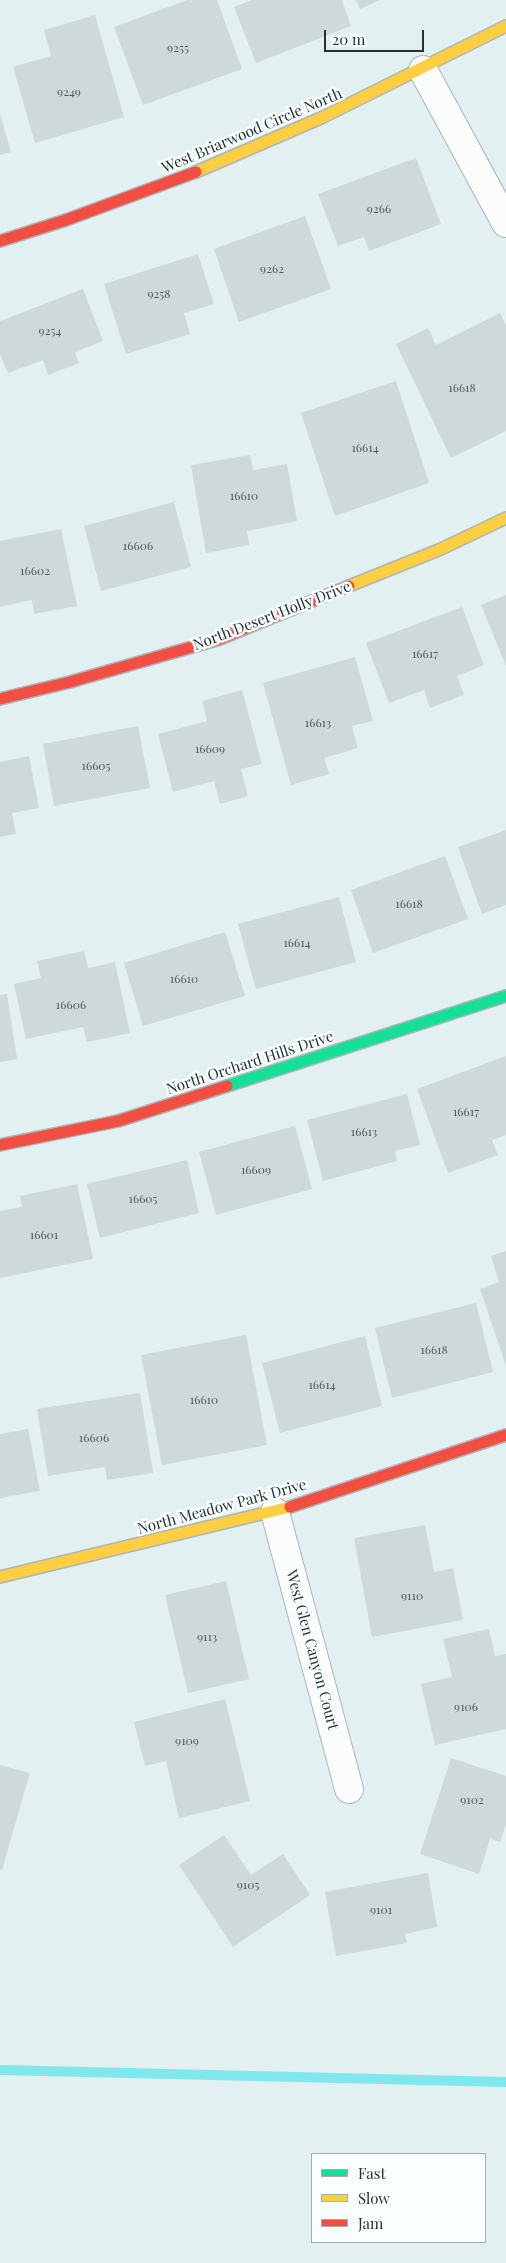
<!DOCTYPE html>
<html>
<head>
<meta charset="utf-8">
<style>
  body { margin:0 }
  #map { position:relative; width:506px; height:2263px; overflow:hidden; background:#e2f0f2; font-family:"Playfair Display",serif }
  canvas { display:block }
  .legend { position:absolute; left:311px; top:2153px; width:175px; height:90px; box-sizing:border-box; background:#f9ffff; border:1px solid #a5acad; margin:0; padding:6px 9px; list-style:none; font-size:15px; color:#263031 }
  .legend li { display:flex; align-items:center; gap:10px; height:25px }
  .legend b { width:25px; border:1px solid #a5acad }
  .scale { position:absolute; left:324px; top:30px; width:100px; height:22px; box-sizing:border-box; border:2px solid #263031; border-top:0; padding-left:6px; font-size:15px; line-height:18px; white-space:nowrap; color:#263031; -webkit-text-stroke:4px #f9ffff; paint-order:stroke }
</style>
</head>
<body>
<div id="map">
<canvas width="506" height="2263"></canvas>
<ul class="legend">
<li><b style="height:6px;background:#16e098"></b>Fast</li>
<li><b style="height:6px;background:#ffcf43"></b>Slow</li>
<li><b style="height:6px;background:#f24e42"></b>Jam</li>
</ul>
<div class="scale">20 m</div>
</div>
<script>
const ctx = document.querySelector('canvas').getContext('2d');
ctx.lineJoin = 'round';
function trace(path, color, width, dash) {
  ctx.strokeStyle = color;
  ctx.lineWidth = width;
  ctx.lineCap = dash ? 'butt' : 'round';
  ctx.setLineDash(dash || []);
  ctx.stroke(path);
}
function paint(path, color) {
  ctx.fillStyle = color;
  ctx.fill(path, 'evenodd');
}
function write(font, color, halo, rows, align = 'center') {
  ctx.font = font + ' "Playfair Display",serif';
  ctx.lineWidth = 5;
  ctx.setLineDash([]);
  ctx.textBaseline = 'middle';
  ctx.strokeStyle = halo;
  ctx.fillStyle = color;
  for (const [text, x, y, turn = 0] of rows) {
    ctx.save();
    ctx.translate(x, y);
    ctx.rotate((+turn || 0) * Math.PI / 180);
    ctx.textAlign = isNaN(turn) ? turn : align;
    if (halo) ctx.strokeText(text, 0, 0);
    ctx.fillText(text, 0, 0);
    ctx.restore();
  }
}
trace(new Path2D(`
  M 0,2070 L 506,2082`), '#80e7ed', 10);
paint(new Path2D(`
  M 187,0 L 217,0 L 242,69 L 143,105 L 114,27 Z
  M 252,0 L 342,0 L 351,26 L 256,63 L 234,7 Z
  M 356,0 L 380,0 L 360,9 Z
  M 95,15 L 124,117 L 35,143 L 13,67 L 51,56 L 44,30 Z
  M 0,114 L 11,152 L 0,155 Z
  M 416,158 L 441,224 L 369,251 L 364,237 L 338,246 L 318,194 Z
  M 305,216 L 331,289 L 239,322 L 214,249 Z
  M 198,254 L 214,304 L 184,313 L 190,334 L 126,354 L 104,284 Z
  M 83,289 L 103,341 L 75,352 L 79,363 L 48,375 L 43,360 L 8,373 L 0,354 L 0,321 Z
  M 500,313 L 506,326 L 506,431 L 451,458 L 396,344 L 428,328 L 436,345 Z
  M 396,381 L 429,483 L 335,516 L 301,413 Z
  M 250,455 L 253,470 L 287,464 L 297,521 L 247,531 L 249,545 L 206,553 L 191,465 Z
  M 174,502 L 191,567 L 101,591 L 84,526 Z
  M 61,529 L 77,606 L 34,614 L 32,600 L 0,607 L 0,541 Z
  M 506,595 L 506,666 L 481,605 Z
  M 462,607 L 484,665 L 457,676 L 464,695 L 430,708 L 424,690 L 389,703 L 366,643 Z
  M 355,657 L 373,721 L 352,726 L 358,748 L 324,758 L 329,774 L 291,785 L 263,683 Z
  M 242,690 L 262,764 L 241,769 L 248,796 L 220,804 L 214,781 L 173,792 L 158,734 L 207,721 L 202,701 Z
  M 138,726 L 150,788 L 54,806 L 43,744 Z
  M 29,756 L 39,808 L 12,813 L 16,834 L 0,837 L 0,762 Z
  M 506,830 L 506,905 L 482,914 L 458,847 Z
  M 445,856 L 468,919 L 373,953 L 351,890 Z
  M 339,897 L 356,962 L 256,989 L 238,924 Z
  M 225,932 L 245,996 L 143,1026 L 124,963 Z
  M 84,951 L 88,968 L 115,962 L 130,1033 L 87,1042 L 83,1027 L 26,1039 L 14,984 L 41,978 L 37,961 Z
  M 7,994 L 17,1059 L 0,1062 L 0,995 Z
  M 506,1056 L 506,1135 L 492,1140 L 498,1155 L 448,1173 L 417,1089 Z
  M 407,1094 L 420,1145 L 395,1151 L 397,1161 L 323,1181 L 307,1120 Z
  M 295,1126 L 312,1189 L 216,1215 L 199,1152 Z
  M 187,1160 L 199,1213 L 100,1238 L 87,1184 Z
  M 77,1184 L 93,1259 L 0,1278 L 0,1211 L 22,1207 L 20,1196 Z
  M 506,1251 L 506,1366 L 480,1289 L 499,1282 L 491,1256 Z
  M 476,1303 L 493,1372 L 392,1398 L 375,1328 Z
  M 246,1335 L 267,1445 L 162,1465 L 141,1355 Z
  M 365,1336 L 382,1406 L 280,1433 L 262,1363 Z
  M 140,1393 L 153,1473 L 107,1480 L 105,1467 L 48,1476 L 37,1409 Z
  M 28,1429 L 40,1491 L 0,1498 L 0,1434 Z
  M 425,1525 L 434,1572 L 453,1568 L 463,1620 L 372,1637 L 354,1538 Z
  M 226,1581 L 249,1679 L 188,1693 L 165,1595 Z
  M 489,1629 L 495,1656 L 506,1654 L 506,1729 L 435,1745 L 421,1684 L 452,1677 L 443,1639 Z
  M 225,1699 L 250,1801 L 179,1818 L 166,1761 L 145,1766 L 134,1722 Z
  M 451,1758 L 506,1776 L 506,1824 L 500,1842 L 490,1839 L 479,1874 L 420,1854 Z
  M 0,1765 L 30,1773 L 2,1870 L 0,1869 Z
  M 224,1835 L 251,1875 L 283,1854 L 310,1895 L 233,1947 L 179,1865 Z
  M 428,1873 L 437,1927 L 405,1934 L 407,1943 L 336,1956 L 325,1892 Z`), '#ced9da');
const street = new Path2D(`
  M 423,70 L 506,223
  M 275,1512 L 349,1789`);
const fast = new Path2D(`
  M 227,1086 L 506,996`);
const slow = new Path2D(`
  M 196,172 L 321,118 L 506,26
  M 349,586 L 441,549 L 506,518
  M 0,1577 L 290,1507`);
const jam = new Path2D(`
  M 0,241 L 66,220 L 196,172
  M 0,699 L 70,682 L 220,639 L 349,586
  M 0,1145 L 118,1121 L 227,1086
  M 290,1507 L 506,1435`);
trace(street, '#aab5b7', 30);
trace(fast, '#aab5b7', 14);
trace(slow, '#aab5b7', 14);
trace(jam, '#aab5b7', 14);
trace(street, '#fbfdfd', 28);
trace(fast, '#16e098', 11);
trace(slow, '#ffcf43', 11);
trace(jam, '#f24e42', 11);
write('12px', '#505a5b', null, [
  ["9255",178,48],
  ["9249",69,92],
  ["9266",379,209],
  ["9262",272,269],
  ["9258",159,294],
  ["9254",50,331],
  ["16618",462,388],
  ["16614",365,448],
  ["16610",244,496],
  ["16606",138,546],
  ["16602",35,571],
  ["16617",425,654],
  ["16613",318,723],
  ["16609",210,749],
  ["16605",96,766],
  ["16618",409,904],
  ["16614",297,943],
  ["16610",184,979],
  ["16606",71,1005],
  ["16617",466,1112],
  ["16613",364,1132],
  ["16609",256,1170],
  ["16605",143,1199],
  ["16601",44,1235],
  ["16618",434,1350],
  ["16614",322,1385],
  ["16610",204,1400],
  ["16606",94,1438],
  ["9110",412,1596],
  ["9113",207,1637],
  ["9106",466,1707],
  ["9109",187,1741],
  ["9102",472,1800],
  ["9105",248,1885],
  ["9101",381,1910]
]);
write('15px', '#263031', '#f9ffff', [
  ["West Briarwood Circle North",252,131,-23],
  ["North Desert Holly Drive",272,616,-21],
  ["North Orchard Hills Drive",250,1063,-18],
  ["North Meadow Park Drive",222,1507,-15],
  ["West Glen Canyon Court",312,1650,75]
]);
</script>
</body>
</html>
